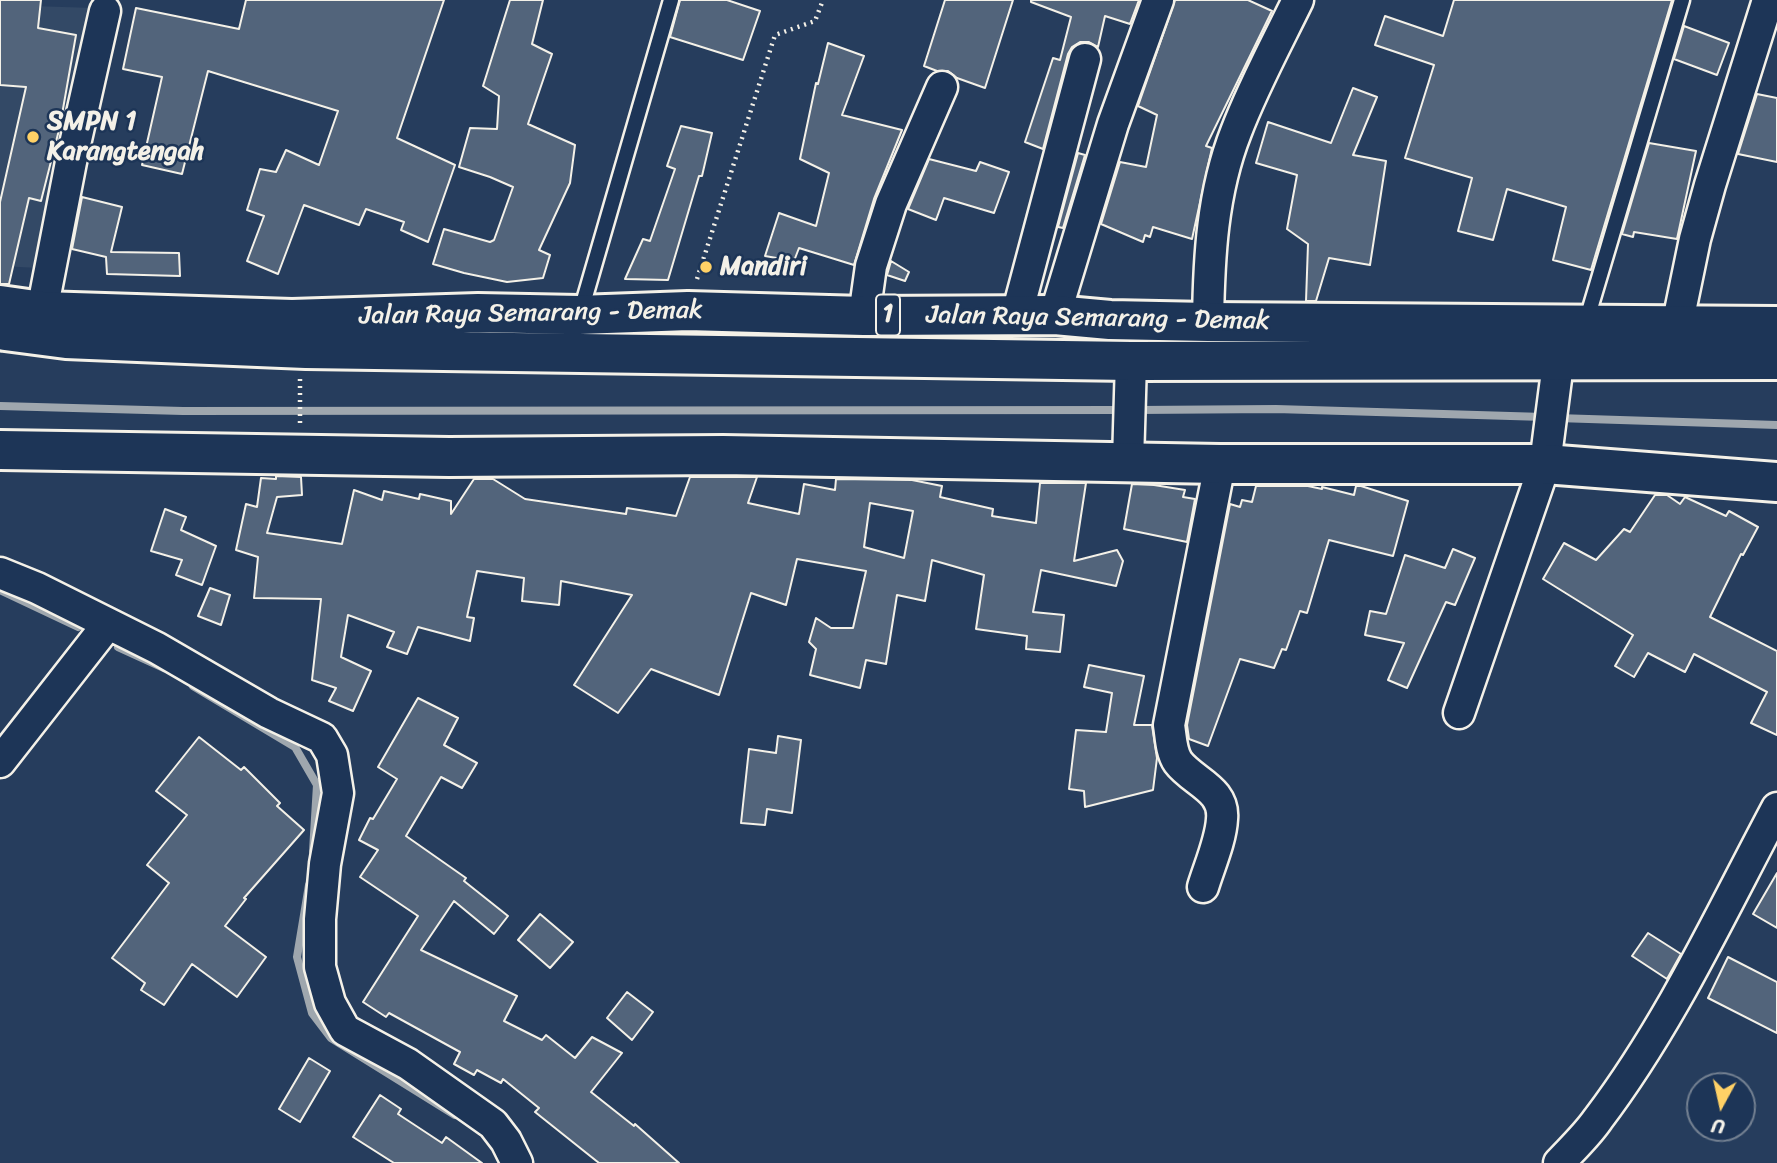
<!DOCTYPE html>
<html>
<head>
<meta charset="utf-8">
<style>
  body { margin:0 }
  #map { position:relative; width:1777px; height:1163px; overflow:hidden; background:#263d5d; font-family:Sriracha,sans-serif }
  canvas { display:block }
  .north { position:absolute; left:1686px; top:1072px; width:70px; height:70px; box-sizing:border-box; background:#1d3557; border:2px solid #738091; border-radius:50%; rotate:188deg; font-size:19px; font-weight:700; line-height:28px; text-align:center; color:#f4f1e8 }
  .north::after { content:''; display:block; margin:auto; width:24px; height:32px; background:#ffd166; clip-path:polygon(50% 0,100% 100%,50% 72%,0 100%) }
</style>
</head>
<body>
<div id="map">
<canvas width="1777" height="1163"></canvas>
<div class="north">U</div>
</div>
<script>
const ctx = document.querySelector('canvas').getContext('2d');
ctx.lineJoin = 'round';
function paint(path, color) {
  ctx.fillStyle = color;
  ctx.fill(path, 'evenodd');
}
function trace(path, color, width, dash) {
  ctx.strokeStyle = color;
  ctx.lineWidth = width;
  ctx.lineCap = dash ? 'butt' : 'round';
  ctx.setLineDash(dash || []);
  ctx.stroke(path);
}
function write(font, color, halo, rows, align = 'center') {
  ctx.font = font + ' Sriracha,sans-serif';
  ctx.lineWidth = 5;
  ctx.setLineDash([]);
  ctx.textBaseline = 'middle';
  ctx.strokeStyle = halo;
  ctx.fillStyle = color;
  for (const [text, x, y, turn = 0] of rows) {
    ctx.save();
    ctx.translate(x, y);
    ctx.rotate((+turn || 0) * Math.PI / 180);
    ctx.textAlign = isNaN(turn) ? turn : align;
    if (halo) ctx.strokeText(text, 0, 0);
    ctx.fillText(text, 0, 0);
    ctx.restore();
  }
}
paint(new Path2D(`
  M 0,5 L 94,8 L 39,268 L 0,266 Z`), '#334966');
trace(new Path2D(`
  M 0,406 L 183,411 L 1124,410
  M 1137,410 L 1276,409 L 1544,417
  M 1557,418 L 1777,425
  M 0,590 L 78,627
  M 118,647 L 164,668
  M 193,686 L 295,747 L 317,785 L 313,851
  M 309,885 L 297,957 L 312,1013 L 331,1038 L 455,1115`), '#9fa7ae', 8);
const building = new Path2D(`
  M 0,0 L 41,0 L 38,28 L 76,35 L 60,126 L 41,201 L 29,198 L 9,284 L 0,284 L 0,202 L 26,87 L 0,85 Z
  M 246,0 L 444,0 L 397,138 L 455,165 L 428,242 L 401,230 L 404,222 L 366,209 L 359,225 L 304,205 L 278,274 L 247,261 L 264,216 L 247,210 L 260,169 L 276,172 L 286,150 L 319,165 L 338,111 L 208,71 L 182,174 L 142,165 L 162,77 L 123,69 L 136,8 L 239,29 Z
  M 510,0 L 543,0 L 532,44 L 552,54 L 528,124 L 575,145 L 570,183 L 539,250 L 550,255 L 543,278 L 507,282 L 464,273 L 433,264 L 444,229 L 490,242 L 494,240 L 513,187 L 490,177 L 459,167 L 470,128 L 497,129 L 499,96 L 483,86 Z
  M 680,0 L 727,0 L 760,11 L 743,60 L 670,37 Z
  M 945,0 L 1013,0 L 985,88 L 957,78 L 948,71 L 937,71 L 924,66 Z
  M 1031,0 L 1139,0 L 1130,24 L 1105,16 L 1098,47 L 1089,42 L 1080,42 L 1072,47 L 1068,54 L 1043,149 L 1025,142 L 1053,58 L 1060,60 L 1071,17 L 1031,2 Z
  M 1175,0 L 1248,0 L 1272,11 L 1206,146 L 1212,148 L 1192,239 L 1153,227 L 1150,237 L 1145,235 L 1143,242 L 1101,224 L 1120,162 L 1146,167 L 1157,115 L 1138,106 Z
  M 1454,0 L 1672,0 L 1591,270 L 1553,260 L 1566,207 L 1507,189 L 1493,240 L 1458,231 L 1472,178 L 1405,158 L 1434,65 L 1375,45 L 1385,16 L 1443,36 Z
  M 1684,26 L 1729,43 L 1717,75 L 1674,59 Z
  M 828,43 L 864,56 L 842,115 L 902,130 L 874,199 L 854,265 L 799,248 L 794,261 L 765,256 L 779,213 L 816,226 L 829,173 L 800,159 L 816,83 L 818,84 Z
  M 1353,88 L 1377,97 L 1353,155 L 1386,161 L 1370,265 L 1329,258 L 1316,301 L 1306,301 L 1308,244 L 1287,229 L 1297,175 L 1256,163 L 1268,122 L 1331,143 Z
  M 1757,94 L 1777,98 L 1777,162 L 1738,154 Z
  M 681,126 L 712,133 L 702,176 L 699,176 L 668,280 L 625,279 L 643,239 L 650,241 L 675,169 L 667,166 Z
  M 1649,143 L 1696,151 L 1677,239 L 1634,232 L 1633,237 L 1622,234 Z
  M 1078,153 L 1085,155 L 1063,228 L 1058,227 Z
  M 929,159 L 976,171 L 980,162 L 1009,172 L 994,213 L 944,198 L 936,220 L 908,209 Z
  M 82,197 L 122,207 L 111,252 L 179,253 L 180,276 L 107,274 L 106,257 L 72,249 Z
  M 891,261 L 909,272 L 905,281 L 887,275 Z
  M 276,476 L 301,477 L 302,495 L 277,497 L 267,533 L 342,544 L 354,490 L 382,500 L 384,491 L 419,499 L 420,494 L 451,501 L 451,514 L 474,479 L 493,479 L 525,499 L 626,514 L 627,508 L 676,516 L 690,477 L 757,477 L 748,503 L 799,514 L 804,484 L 835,490 L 836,479 L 912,480 L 942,486 L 940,497 L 993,509 L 992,516 L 1036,523 L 1040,483 L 1086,483 L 1074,561 L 1117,550 L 1123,561 L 1116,586 L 1041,570 L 1033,612 L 1064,615 L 1060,652 L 1026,649 L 1027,636 L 976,629 L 984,575 L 932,560 L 925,601 L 897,595 L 886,664 L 866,660 L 860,688 L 810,675 L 816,649 L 809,642 L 816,618 L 831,628 L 853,628 L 866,571 L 797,559 L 786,605 L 751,593 L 719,695 L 651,669 L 618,713 L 574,685 L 632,595 L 561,581 L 559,605 L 522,601 L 524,578 L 477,571 L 467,617 L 474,618 L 470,641 L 418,627 L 407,654 L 387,647 L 394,632 L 348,615 L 341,657 L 371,671 L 353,711 L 329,701 L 336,688 L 312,680 L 321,599 L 254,598 L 258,557 L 236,550 L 246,504 L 257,507 L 261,478 L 276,479 ZM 870,503 L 913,511 L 904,558 L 864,547 Z
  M 1132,484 L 1154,485 L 1185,490 L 1183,497 L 1195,499 L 1187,542 L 1124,529 Z
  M 1256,486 L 1308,486 L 1322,489 L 1322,487 L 1354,495 L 1356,486 L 1361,486 L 1408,501 L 1393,556 L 1329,540 L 1307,613 L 1300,611 L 1286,650 L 1282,649 L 1274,668 L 1240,659 L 1208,746 L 1189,739 L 1187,725 L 1230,504 L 1240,507 L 1242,500 L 1252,502 Z
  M 1655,495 L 1667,495 L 1680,504 L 1685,497 L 1726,516 L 1729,511 L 1758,527 L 1743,555 L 1741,554 L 1710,617 L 1777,651 L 1777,735 L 1751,723 L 1767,692 L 1694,654 L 1685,672 L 1648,653 L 1634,677 L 1615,666 L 1633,635 L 1543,579 L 1564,543 L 1596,560 L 1624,529 L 1630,532 Z
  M 165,509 L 186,517 L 181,530 L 216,546 L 202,585 L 176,575 L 182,560 L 151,551 Z
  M 1453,549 L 1475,558 L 1455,605 L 1446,602 L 1407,688 L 1388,680 L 1404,643 L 1365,635 L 1370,611 L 1386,614 L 1405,555 L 1445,568 Z
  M 210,588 L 230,595 L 221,625 L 198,616 Z
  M 1089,665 L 1144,676 L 1134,725 L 1152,725 L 1157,758 L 1153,790 L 1085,807 L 1084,791 L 1069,789 L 1076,730 L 1106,732 L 1112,693 L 1084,687 Z
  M 418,698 L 458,718 L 444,745 L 477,763 L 462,788 L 441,777 L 406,836 L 466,878 L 464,881 L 508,916 L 494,934 L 454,901 L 421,950 L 517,996 L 504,1021 L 542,1040 L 546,1035 L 575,1058 L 592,1037 L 622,1053 L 591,1092 L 634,1126 L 635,1124 L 679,1163 L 599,1163 L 535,1112 L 539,1108 L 503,1079 L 501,1083 L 477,1070 L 474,1075 L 454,1064 L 460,1052 L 389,1013 L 386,1017 L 363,1002 L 418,916 L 360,877 L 378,850 L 359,840 L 370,818 L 373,819 L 397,779 L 378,767 Z
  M 778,736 L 801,740 L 792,813 L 767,809 L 765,825 L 741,823 L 749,749 L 776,753 Z
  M 199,737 L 241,770 L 244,767 L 280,803 L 277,806 L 304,830 L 244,898 L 246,899 L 225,926 L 266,957 L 237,997 L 192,964 L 164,1005 L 141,990 L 145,983 L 112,958 L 169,883 L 147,865 L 187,815 L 156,791 Z
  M 1777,873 L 1777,928 L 1753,914 Z
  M 540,914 L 573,942 L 550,968 L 518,940 Z
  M 1648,933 L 1681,954 L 1667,979 L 1632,956 Z
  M 1728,957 L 1777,982 L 1777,1033 L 1708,998 Z
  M 627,992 L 653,1012 L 632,1040 L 607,1018 Z
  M 309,1058 L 330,1071 L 300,1122 L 279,1109 Z
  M 380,1095 L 401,1109 L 398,1114 L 442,1143 L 446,1137 L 482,1163 L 394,1163 L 353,1137 Z`);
paint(building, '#52647b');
trace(building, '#f4f1e8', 2);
const lane = new Path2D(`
  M 580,314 L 671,0
  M 1586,322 L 1682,0`);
const street = new Path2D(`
  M 42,311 L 71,162 L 105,11
  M 1017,314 L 1085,59
  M 1055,315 L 1113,124 L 1158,0
  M 864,316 L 871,266 L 891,204 L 942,87
  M 1208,322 C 1209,258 1212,193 1236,132 C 1253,87 1277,43 1298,0
  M 1677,326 L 1695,239 L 1710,185 L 1768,0
  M 1128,462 L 1131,361
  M 0,573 L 37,588 L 157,648 L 269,713 L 322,738 L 332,755 L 338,793 L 325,864 L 320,919 L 320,967 L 330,1003 L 345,1030 L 408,1064 L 493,1124 L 506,1141 L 517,1163
  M 1459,713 L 1545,464 L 1556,379 L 1556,360
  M 0,762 L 108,624
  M 1203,887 C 1209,867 1221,840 1222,819 C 1225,789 1193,782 1178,762 C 1171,752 1171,737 1169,725 L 1220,464
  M 1559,1163 C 1572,1149 1587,1135 1598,1119 C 1670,1024 1721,913 1777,808`);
const secondary = new Path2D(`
  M 0,450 L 449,457 L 723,455 L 1220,464 L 1545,464 L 1777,482`);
const highway = new Path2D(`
  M 0,305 L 42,311 L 292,319 L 478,313 L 579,315 L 688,311 L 864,316 L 1055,315 L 1110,320 L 1208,322 L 1777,326
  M 5,331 L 66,339 L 306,349 L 1131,361 L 1777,360`);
trace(lane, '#f4f1e8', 19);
trace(street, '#f4f1e8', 35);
trace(secondary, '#f4f1e8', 44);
trace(highway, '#f4f1e8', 44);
trace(new Path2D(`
  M 697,279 L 775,35 L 815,21 L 823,0
  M 300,423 L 300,379`), '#f4f1e8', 4.5, [2, 5]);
trace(lane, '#1d3557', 14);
trace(street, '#1d3557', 30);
trace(secondary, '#1d3557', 38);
trace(highway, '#1d3557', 38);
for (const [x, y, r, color] of [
  [33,137,7,"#ffd166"],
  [706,267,7,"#ffd166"]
]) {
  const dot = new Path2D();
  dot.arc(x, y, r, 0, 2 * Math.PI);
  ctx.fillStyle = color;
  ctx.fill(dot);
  trace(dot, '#1d3557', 2.5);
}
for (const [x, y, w] of [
  [888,315,24]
]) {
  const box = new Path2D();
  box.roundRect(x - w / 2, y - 20.5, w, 41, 5);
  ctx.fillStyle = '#1d3557';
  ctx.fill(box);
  trace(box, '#f4f1e8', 2);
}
write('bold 24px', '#f4f1e8', null, [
  ["1",888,315]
]);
write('bold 26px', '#f4f1e8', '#1d3557', [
  ["SMPN 1",47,122],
  ["Karangtengah",47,152],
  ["Mandiri",720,267]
], 'left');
write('26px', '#f4f1e8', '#1d3557', [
  ["Jalan Raya Semarang - Demak",531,314,-1],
  ["Jalan Raya Semarang - Demak",1098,319,1]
]);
</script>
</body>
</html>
